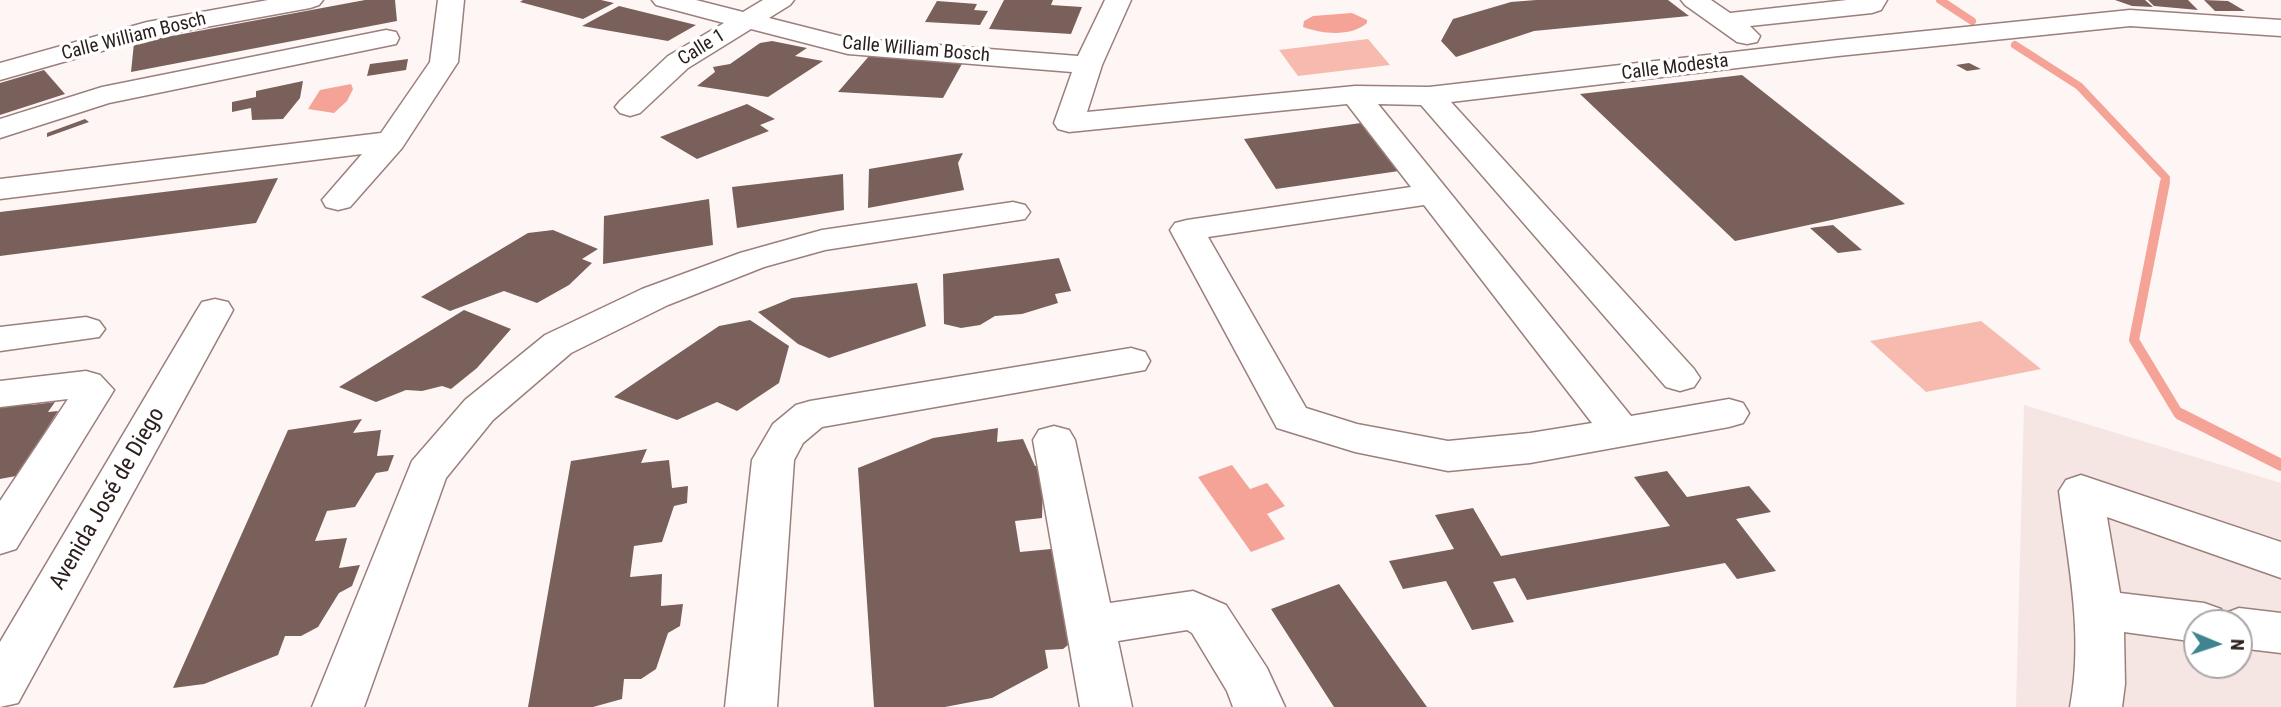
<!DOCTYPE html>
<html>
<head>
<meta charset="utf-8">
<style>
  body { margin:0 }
  #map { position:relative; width:2281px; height:707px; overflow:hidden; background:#fdf6f5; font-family:"Roboto Condensed",sans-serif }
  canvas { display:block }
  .north { position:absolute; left:2183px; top:609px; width:70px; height:70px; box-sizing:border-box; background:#fff; border:2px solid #aaa6a5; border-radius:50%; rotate:92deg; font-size:19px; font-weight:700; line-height:28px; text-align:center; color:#2b201e }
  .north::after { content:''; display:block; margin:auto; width:24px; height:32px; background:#3f8490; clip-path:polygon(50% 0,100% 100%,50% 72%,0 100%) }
</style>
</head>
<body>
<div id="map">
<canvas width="2281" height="707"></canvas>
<div class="north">N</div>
</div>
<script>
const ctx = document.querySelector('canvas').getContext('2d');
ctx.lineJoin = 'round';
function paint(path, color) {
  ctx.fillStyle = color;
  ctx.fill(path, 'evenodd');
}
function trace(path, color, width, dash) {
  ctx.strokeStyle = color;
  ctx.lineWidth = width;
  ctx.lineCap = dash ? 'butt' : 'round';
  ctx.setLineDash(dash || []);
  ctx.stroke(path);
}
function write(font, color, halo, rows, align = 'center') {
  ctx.font = font + ' "Roboto Condensed",sans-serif';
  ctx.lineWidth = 7;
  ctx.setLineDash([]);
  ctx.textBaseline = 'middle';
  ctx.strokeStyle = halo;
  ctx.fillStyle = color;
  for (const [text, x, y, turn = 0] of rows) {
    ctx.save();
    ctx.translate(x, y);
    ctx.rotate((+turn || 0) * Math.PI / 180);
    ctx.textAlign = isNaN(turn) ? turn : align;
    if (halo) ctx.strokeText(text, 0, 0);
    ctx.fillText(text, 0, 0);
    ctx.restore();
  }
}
paint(new Path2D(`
  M 2024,405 L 2281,483 L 2281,707 L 2016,707 ZM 2197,623 L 2239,623 L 2239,665 L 2197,665 Z`), '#f6e6e3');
paint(new Path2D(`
  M 1368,39 L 1390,65 L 1298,76 L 1279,50 Z
  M 1981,321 L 2041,369 L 1926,392 L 1870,341 Z`), '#f7baaf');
paint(new Path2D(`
  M 1352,13 L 1367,20 L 1367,23 C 1351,37 1322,34 1303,27 L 1304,21 L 1313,16 Z
  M 351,84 L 353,89 L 347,101 L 334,113 L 308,109 L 320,90 Z
  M 1232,465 L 1250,489 L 1267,483 L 1285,506 L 1267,514 L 1285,539 L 1251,552 L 1198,477 Z`), '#f5a396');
trace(new Path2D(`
  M 1940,0 L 1972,21
  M 2015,45 L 2079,86 L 2166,178 L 2165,184`), '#f5a396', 8);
trace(new Path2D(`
  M 2165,182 L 2134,340 L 2178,413 L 2183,416`), '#f5a396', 10);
trace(new Path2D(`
  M 2180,414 L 2281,465`), '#f5a396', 12);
paint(new Path2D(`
  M 365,0 L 395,0 L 397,21 L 131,72 L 134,43 Z
  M 523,0 L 601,0 L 614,3 L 583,19 L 520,2 Z
  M 1004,0 L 1053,0 L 1051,5 L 1082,7 L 1071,34 L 989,29 Z
  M 1536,0 L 1668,0 L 1689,16 L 1534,31 L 1456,57 L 1441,41 L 1453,19 L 1511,2 Z
  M 2115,0 L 2145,0 L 2153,7 L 2132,6 Z
  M 2148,0 L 2188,0 L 2198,10 L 2154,6 Z
  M 2204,0 L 2228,1 L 2245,11 L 2215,11 Z
  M 937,1 L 977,4 L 974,10 L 988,11 L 980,25 L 925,22 Z
  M 619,6 L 696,25 L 668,41 L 582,26 Z
  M 772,41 L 807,48 L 795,56 L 823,61 L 768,97 L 697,86 L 715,72 L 713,67 L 730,64 L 760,43 Z
  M 870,55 L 963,62 L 943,98 L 838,92 Z
  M 408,59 L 406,70 L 367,76 L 370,64 Z
  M 1969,63 L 1981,69 L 1967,71 L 1956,65 Z
  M 44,70 L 65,94 L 0,115 L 0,83 Z
  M 1742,75 L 1905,204 L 1735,241 L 1580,94 Z
  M 303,81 L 300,98 L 283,119 L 252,120 L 251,108 L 232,112 L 232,102 L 256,97 L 256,91 Z
  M 747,104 L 775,119 L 760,125 L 769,131 L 697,159 L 660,137 Z
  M 85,119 L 89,122 L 47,137 L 47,133 Z
  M 1361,123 L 1399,171 L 1276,189 L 1244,139 Z
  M 963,153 L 958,163 L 964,190 L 868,208 L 869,169 Z
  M 843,174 L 844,210 L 737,228 L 732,187 Z
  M 278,178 L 256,223 L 0,256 L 0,212 Z
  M 709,199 L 713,245 L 603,264 L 604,216 Z
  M 1833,225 L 1862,250 L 1838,253 L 1810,228 Z
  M 553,230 L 598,249 L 582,259 L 592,263 L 569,285 L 537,303 L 504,291 L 450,311 L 421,297 L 528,233 Z
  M 1059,258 L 1071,291 L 1055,294 L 1058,303 L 1022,314 L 995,316 L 980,325 L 961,328 L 944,324 L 943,274 Z
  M 917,283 L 926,326 L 829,358 L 798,344 L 758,312 L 792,298 Z
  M 464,310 L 511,329 L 477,368 L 451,389 L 442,386 L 422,391 L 406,390 L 376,402 L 339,387 Z
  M 750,320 L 789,346 L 779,383 L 737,411 L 717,402 L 677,420 L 614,397 L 719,326 Z
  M 41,391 L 31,405 L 55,402 L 48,412 L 58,411 L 44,433 L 52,432 L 42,447 L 34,448 L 16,476 L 0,479 L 0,396 Z
  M 362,419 L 353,433 L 381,430 L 377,456 L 394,455 L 388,471 L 376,473 L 355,507 L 327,511 L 315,541 L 347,538 L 339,568 L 360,565 L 352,586 L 339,593 L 318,627 L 301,636 L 285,636 L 278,655 L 204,684 L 173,688 L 288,430 Z
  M 998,428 L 997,442 L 1023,439 L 1035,466 L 1050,465 L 1043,483 L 1042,518 L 1015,521 L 1020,552 L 1051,549 L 1074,640 L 1063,649 L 1045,650 L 1048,668 L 992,698 L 945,707 L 874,707 L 858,468 L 933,438 Z
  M 647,449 L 641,463 L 669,460 L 672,488 L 688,486 L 687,503 L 674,506 L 662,542 L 634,546 L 630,577 L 662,574 L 661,606 L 683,604 L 680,626 L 668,633 L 656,669 L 641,679 L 624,679 L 622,699 L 593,707 L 528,707 L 571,461 Z
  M 1667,471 L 1687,497 L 1749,486 L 1771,512 L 1736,519 L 1776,571 L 1737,579 L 1725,563 L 1527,600 L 1515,578 L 1493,582 L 1514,622 L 1472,630 L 1446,581 L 1403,589 L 1389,561 L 1454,549 L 1435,515 L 1473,508 L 1501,556 L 1670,526 L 1634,477 Z
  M 1339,584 L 1427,707 L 1334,707 L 1271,609 Z`), '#7a605b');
const minor = new Path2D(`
  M 268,0 L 323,0 L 319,5 L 310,8 L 151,37 L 0,80 L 0,63 L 147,22 Z
  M 438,0 L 464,0 L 458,62 L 402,148 L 350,207 L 338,210 L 326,207 L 322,200 L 362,154 L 0,199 L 0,179 L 381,133 L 430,62 Z
  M 652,0 L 696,0 L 743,12 L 763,0 L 794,0 L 790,5 L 769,18 L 848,38 L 1078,56 L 1105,0 L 1131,0 L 1102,65 L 1087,112 L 1355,86 L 1429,87 L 1838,40 L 2130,10 L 2281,20 L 2281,36 L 2130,26 L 1838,56 L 1451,102 L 1694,369 L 1700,378 L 1694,387 L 1680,391 L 1666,387 L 1421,105 L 1378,104 L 1631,416 L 1729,399 L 1743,403 L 1749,413 L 1743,423 L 1729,427 L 1530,463 L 1448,471 L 1355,452 L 1277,428 L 1170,230 L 1175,223 L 1187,220 L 1411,187 L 1347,104 L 1069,132 L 1058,129 L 1054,123 L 1072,72 L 848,54 L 751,29 L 688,68 L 640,113 L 630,116 L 620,113 L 615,107 L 620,101 L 668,56 L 724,23 L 656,5 ZM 1424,205 L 1592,423 L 1530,433 L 1448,441 L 1357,424 L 1306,408 L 1208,237 Z
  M 1681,0 L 1711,0 L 1730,13 L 1847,0 L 1887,0 L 1881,10 L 1872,13 L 1750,26 L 1760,36 L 1757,42 L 1747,44 L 1737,42 L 1685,5 Z
  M 386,30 L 396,32 L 399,38 L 396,44 L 109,103 L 0,138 L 0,119 L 102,87 Z
  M 1013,202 L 1025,205 L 1030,212 L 1025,219 L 825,250 L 764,267 L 668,305 L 571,353 L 493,420 L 446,478 L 364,707 L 312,707 L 412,461 L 465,400 L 545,335 L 642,289 L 740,253 L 822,230 Z
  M 215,299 L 228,302 L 233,310 L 18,703 L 0,707 L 0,642 L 197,310 L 202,302 Z
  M 86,317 L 99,321 L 105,329 L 99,337 L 0,351 L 0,327 Z
  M 1131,348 L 1145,352 L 1150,361 L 1145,370 L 822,427 L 803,443 L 794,460 L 777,707 L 725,707 L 752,460 L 773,424 L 796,405 L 810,401 Z
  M 86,371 L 100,375 L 114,390 L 16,549 L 0,554 L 0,501 L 68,399 L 0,407 L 0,381 Z
  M 1054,426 L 1069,430 L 1075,440 L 1110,603 L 1193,591 L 1226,605 L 1267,668 L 1285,707 L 1233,707 L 1227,691 L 1192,633 L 1187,630 L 1118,641 L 1132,707 L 1080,707 L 1033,440 L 1039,430 Z
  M 2081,475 L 2281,542 L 2281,578 L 2107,517 L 2120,593 L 2204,603 L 2221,609 L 2223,614 L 2239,608 L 2281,613 L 2281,653 L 2239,648 L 2239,623 L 2197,623 L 2197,642 L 2124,632 L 2125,684 L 2122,707 L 2070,707 C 2084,635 2068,563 2059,491 L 2066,480 Z`);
trace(minor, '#9b7f7b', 3);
paint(minor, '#fff');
write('19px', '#2b201e', '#fff', [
  ["Calle William Bosch",134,37,-14],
  ["Calle 1",702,48,-32],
  ["Calle William Bosch",916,50,5],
  ["Calle Modesta",1675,68,-7]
]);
write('23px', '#2b201e', '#fff', [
  ["Avenida José de Diego",108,499,-60]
]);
</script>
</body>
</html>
